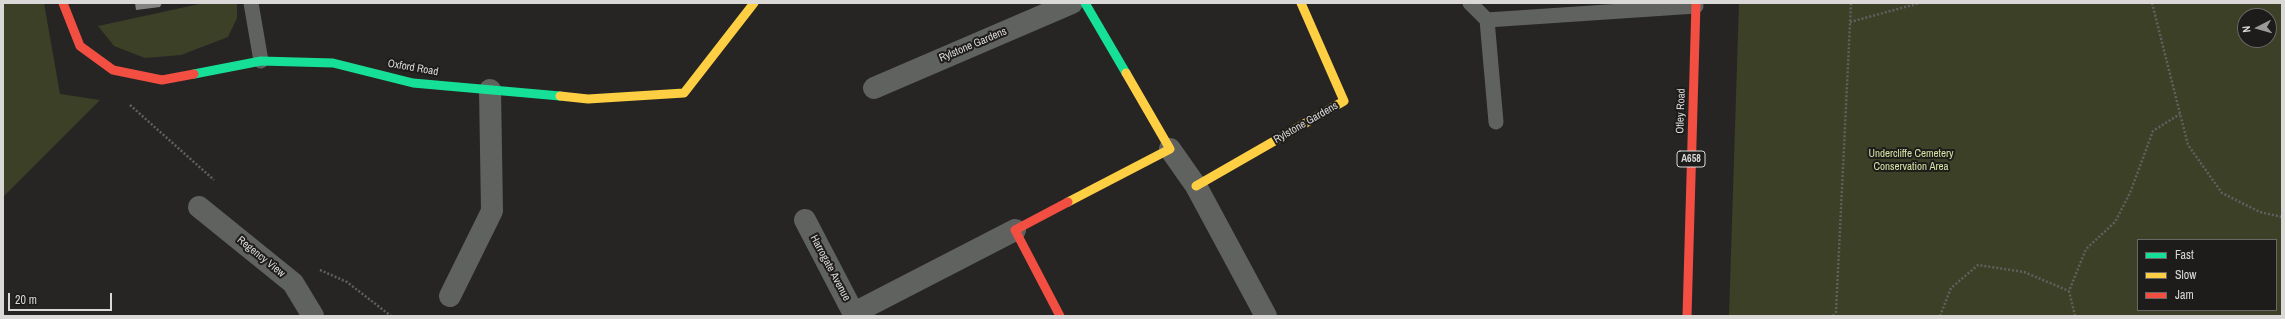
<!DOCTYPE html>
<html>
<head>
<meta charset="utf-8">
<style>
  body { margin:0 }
  #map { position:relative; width:2285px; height:319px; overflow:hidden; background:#262524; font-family:"Archivo Narrow",sans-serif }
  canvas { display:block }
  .frame { position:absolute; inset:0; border:4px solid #dad9d7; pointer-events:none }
  .legend { position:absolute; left:2137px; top:239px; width:140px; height:72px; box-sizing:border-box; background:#1d1c1a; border:1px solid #696866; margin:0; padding:5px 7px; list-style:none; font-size:12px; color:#dad9d7 }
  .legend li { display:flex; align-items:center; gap:8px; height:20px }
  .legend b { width:20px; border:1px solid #696866 }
  .north { position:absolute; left:2237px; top:8px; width:40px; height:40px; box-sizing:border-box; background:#1d1c1a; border:1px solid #696866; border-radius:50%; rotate:264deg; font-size:11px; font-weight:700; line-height:16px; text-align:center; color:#dad9d7 }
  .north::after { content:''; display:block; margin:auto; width:14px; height:18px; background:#9b9a98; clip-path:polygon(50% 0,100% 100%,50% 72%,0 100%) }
  .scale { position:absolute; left:8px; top:293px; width:104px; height:18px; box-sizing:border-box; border:2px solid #dad9d7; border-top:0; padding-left:5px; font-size:12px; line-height:14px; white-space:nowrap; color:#dad9d7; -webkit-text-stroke:3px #1d1c1a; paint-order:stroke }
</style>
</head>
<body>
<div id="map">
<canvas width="2285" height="319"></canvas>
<div class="frame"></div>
<ul class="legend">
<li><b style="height:5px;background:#16e098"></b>Fast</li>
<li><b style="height:5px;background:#ffcf43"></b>Slow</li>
<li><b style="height:5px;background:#f24e42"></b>Jam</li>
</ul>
<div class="north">N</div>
<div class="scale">20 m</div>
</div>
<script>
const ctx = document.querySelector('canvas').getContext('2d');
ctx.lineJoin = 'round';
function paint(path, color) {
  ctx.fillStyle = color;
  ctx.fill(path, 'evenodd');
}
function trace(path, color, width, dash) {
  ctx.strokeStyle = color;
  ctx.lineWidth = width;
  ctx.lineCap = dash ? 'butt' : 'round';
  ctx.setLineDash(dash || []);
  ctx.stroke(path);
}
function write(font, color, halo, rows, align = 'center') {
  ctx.font = font + ' "Archivo Narrow",sans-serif';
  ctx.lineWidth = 4;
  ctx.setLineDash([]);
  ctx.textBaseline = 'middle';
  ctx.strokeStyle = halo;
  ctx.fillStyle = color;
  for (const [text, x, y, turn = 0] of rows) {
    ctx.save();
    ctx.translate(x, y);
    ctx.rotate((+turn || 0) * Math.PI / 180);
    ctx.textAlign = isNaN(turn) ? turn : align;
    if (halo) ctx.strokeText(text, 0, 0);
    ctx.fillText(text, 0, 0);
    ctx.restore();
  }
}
paint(new Path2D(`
  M 3,3 L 44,3 L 60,94 L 100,100 L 3,197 Z
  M 204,3 L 237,3 L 237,18 L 228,37 L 181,55 L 145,58 L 114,46 L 98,26 Z
  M 1739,3 L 2282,3 L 2282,316 L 1729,316 ZM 2245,16 L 2269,16 L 2269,40 L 2245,40 ZM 2138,240 L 2276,240 L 2276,310 L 2138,310 Z`), '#3c4027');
paint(new Path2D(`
  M 135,3 L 162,3 L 160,7 L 136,10 Z`), '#848383');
trace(new Path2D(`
  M 2152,3 L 2188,145 L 2222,193 L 2260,212 L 2282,217
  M 1850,22 L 1920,3
  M 130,105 L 214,180
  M 320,270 L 347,282 L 391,316
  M 1833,316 L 1836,312 L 1851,3
  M 1940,316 L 1951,288 L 1978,265 L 2024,272 L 2069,291
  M 2075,316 L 2069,291 L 2086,249 L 2115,222 L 2130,193 L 2153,131 L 2180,114`), '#5f605f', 2.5, [2, 2]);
trace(new Path2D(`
  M 251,3 L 261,61
  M 1470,3 L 1487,20 L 1696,6
  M 1487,20 L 1496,122`), '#5f625f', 15);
trace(new Path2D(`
  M 874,88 L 1072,3
  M 1170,149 L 1196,186 L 1266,316
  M 199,207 L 293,283 L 313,316
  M 805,220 L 855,316
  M 450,296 L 492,211 L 490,90
  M 854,313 L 1015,230`), '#5f625f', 22);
trace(new Path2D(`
  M 1085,3 L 1126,73
  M 194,74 L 261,61 L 333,63 L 413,83 L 560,96`), '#16e098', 9);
trace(new Path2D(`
  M 560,96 L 588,99 L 684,93 L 754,3
  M 1196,186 L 1344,101 L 1301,3
  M 1068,202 L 1170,149 L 1126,73`), '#ffcf43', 9);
trace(new Path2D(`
  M 63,3 L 80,46 L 113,70 L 162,80 L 194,74
  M 1060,316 L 1015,230 L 1068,202
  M 1687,316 L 1696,3`), '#f24e42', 9);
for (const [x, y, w] of [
  [1691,159,28]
]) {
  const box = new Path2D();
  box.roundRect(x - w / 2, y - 8, w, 16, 3);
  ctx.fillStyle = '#1d1c1a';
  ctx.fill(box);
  trace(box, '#dad9d7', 1);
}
write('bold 10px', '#dad9d7', null, [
  ["A658",1691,159]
]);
write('11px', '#dad9d7', '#1d1c1a', [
  ["Rylstone Gardens",973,45,-23],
  ["Oxford Road",413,68,10],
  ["Otley Road",1681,111,-88],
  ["Rylstone Gardens",1306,123,-30],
  ["Regency View",261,257,39],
  ["Harrogate Avenue",830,268,62]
]);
write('11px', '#d5e1a3', '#1d1c1a', [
  ["Undercliffe Cemetery",1911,154],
  ["Conservation Area",1911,167]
]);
</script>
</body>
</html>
